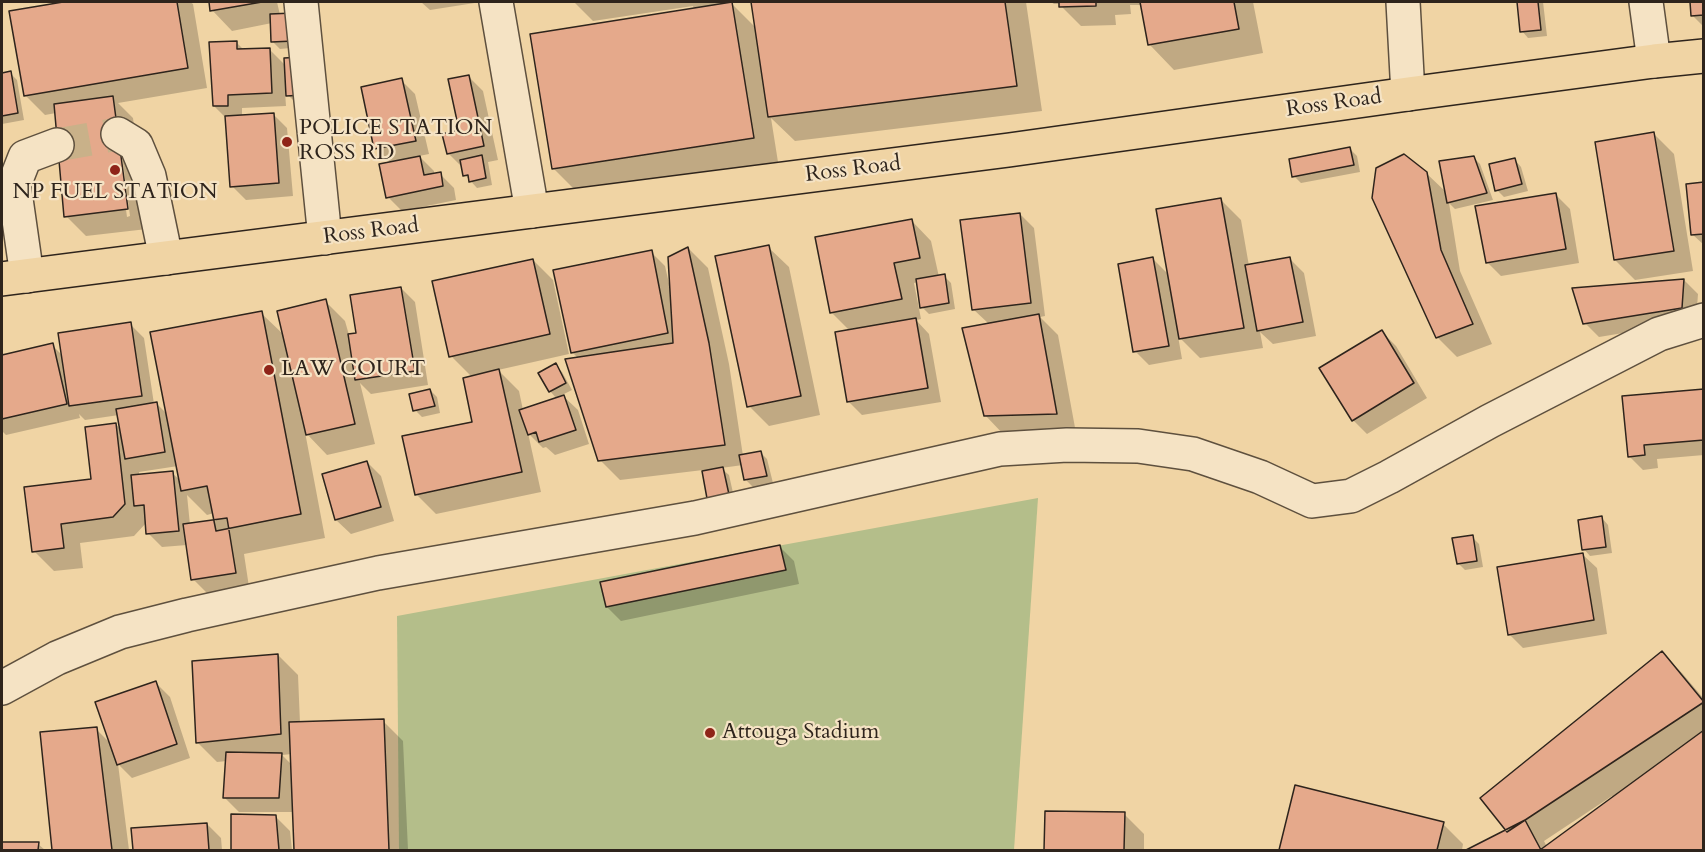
<!DOCTYPE html>
<html>
<head>
<meta charset="utf-8">
<style>
  body { margin:0 }
  #map { position:relative; width:1705px; height:852px; overflow:hidden; background:#f0d4a4; font-family:Cardo,serif }
  canvas { display:block }
  .frame { position:absolute; inset:0; border:3px solid #2e241c; pointer-events:none }
</style>
</head>
<body>
<div id="map">
<canvas width="1705" height="852"></canvas>
<div class="frame"></div>
</div>
<script>
const ctx = document.querySelector('canvas').getContext('2d');
ctx.lineJoin = 'round';
function paint(path, color) {
  ctx.fillStyle = color;
  ctx.fill(path, 'evenodd');
}
function trace(path, color, width, dash) {
  ctx.strokeStyle = color;
  ctx.lineWidth = width;
  ctx.lineCap = dash ? 'butt' : 'round';
  ctx.setLineDash(dash || []);
  ctx.stroke(path);
}
function write(font, color, halo, rows, align = 'center') {
  ctx.font = font + ' Cardo,serif';
  ctx.lineWidth = 4.5;
  ctx.setLineDash([]);
  ctx.textBaseline = 'middle';
  ctx.strokeStyle = halo;
  ctx.fillStyle = color;
  for (const [text, x, y, turn = 0] of rows) {
    ctx.save();
    ctx.translate(x, y);
    ctx.rotate((+turn || 0) * Math.PI / 180);
    ctx.textAlign = isNaN(turn) ? turn : align;
    if (halo) ctx.strokeText(text, 0, 0);
    ctx.fillText(text, 0, 0);
    ctx.restore();
  }
}
paint(new Path2D(`
  M 1038,498 L 1014,850 L 399,850 L 397,616 Z`), '#b4be8a');
paint(new Path2D(`
  M 72,2 L 190,2 L 193,4 L 207,88 L 118,103 L 133,118 L 147,229 L 86,236 L 66,216 L 56,113 L 45,115 L 25,95 L 10,12 ZM 114,118 L 117,118 L 130,216 L 127,217 Z
  M 210,2 L 277,2 L 280,15 L 301,47 L 280,49 L 273,42 L 272,23 L 232,31 L 212,10 Z
  M 421,2 L 481,2 L 430,10 Z
  M 574,2 L 730,2 L 756,28 L 752,2 L 1026,2 L 1042,111 L 795,141 L 771,118 L 778,162 L 578,193 L 553,168 L 694,9 L 693,6 L 593,21 Z
  M 1051,2 L 1253,2 L 1263,53 L 1174,70 L 1150,45 L 1142,5 L 1130,5 L 1131,14 L 1115,15 L 1116,25 L 1081,26 L 1061,6 L 1061,4 L 1054,4 Z
  M 1519,2 L 1543,2 L 1547,36 L 1528,38 L 1522,31 Z
  M 1691,2 L 1704,2 L 1704,27 L 1693,16 Z
  M 236,42 L 245,51 L 270,50 L 286,66 L 301,59 L 295,102 L 285,92 L 286,106 L 242,108 L 242,116 L 273,114 L 287,128 L 293,196 L 246,200 L 232,186 L 226,118 L 214,106 Z
  M 10,73 L 17,80 L 24,120 L 2,124 L 2,74 Z
  M 469,77 L 483,91 L 498,160 L 488,162 L 492,185 L 477,188 L 465,175 L 462,167 L 448,153 L 460,131 Z
  M 401,80 L 415,94 L 429,154 L 419,156 L 434,171 L 434,175 L 440,174 L 454,188 L 456,200 L 402,211 L 388,197 L 391,163 L 376,148 Z
  M 1654,134 L 1674,154 L 1693,271 L 1635,280 L 1615,260 Z
  M 1350,149 L 1357,156 L 1360,172 L 1301,183 L 1294,176 Z
  M 1473,157 L 1480,164 L 1493,200 L 1455,209 L 1449,203 L 1460,271 L 1492,344 L 1457,357 L 1437,337 L 1426,173 L 1447,193 Z
  M 1515,160 L 1521,167 L 1528,191 L 1504,197 L 1497,190 Z
  M 1704,184 L 1704,245 L 1692,234 Z
  M 1556,195 L 1570,209 L 1579,263 L 1501,276 L 1487,262 Z
  M 1221,200 L 1241,220 L 1249,266 L 1290,259 L 1304,273 L 1316,336 L 1273,344 L 1260,332 L 1263,348 L 1200,358 L 1178,336 L 1182,359 L 1149,365 L 1135,351 L 1153,259 L 1169,275 Z
  M 1020,214 L 1034,228 L 1045,316 L 1040,317 L 1058,335 L 1076,433 L 1005,436 L 985,415 L 989,324 L 973,309 Z
  M 911,220 L 931,241 L 939,277 L 944,276 L 951,283 L 955,309 L 929,314 L 922,307 L 918,282 L 914,283 L 921,319 L 916,320 L 929,334 L 941,402 L 862,415 L 848,401 L 850,331 L 831,312 Z
  M 768,247 L 789,267 L 820,415 L 769,426 L 749,406 Z
  M 688,248 L 708,268 L 729,364 L 743,456 L 760,452 L 767,459 L 773,483 L 753,487 L 746,480 L 743,465 L 721,468 L 729,475 L 736,506 L 710,503 L 703,470 L 620,480 L 600,460 L 578,358 L 572,352 L 651,252 L 665,266 L 670,288 L 671,288 Z
  M 533,260 L 553,280 L 569,354 L 498,370 L 519,391 L 523,410 L 557,399 L 550,391 L 555,365 L 562,372 L 572,390 L 562,395 L 578,410 L 589,444 L 555,455 L 546,447 L 543,448 L 528,433 L 541,492 L 436,514 L 416,494 L 474,423 L 472,377 L 451,356 Z
  M 1684,280 L 1698,294 L 1696,321 L 1599,337 L 1585,323 Z
  M 401,288 L 415,302 L 428,385 L 371,394 L 360,383 L 375,444 L 327,455 L 305,432 L 325,538 L 244,554 L 249,587 L 207,593 L 193,579 L 187,545 L 162,547 L 148,533 L 147,522 L 134,536 L 80,543 L 83,568 L 54,571 L 34,551 L 93,480 L 116,424 L 122,431 L 119,415 L 85,420 L 79,414 L 80,418 L 6,435 L 2,431 L 2,356 L 52,345 L 63,356 L 130,324 L 144,338 L 154,404 L 157,404 L 168,415 L 261,313 L 284,335 L 325,301 L 345,321 L 349,335 L 358,334 ZM 178,466 L 181,481 L 172,473 L 139,476 L 139,472 ZM 187,495 L 207,515 L 214,513 L 216,521 L 190,525 Z
  M 1382,332 L 1396,346 L 1427,398 L 1367,434 L 1353,420 Z
  M 430,390 L 437,397 L 440,413 L 422,417 L 415,410 Z
  M 1704,390 L 1704,455 L 1657,459 L 1658,468 L 1643,470 L 1629,456 Z
  M 367,462 L 381,476 L 394,521 L 351,534 L 336,520 L 323,475 Z
  M 1602,518 L 1608,525 L 1612,553 L 1590,556 L 1584,549 Z
  M 1472,537 L 1479,544 L 1483,567 L 1465,570 L 1458,563 Z
  M 780,547 L 794,561 L 799,584 L 621,621 L 607,607 Z
  M 1582,554 L 1597,568 L 1607,634 L 1523,648 L 1509,634 Z
  M 1662,653 L 1682,673 L 1704,699 L 1704,850 L 1470,850 L 1508,830 ZM 1612,796 L 1613,798 L 1547,847 L 1544,841 Z
  M 278,655 L 298,675 L 300,723 L 383,721 L 403,741 L 408,850 L 296,850 L 294,812 L 239,812 L 225,798 L 227,761 L 217,762 L 197,742 ZM 292,754 L 293,766 L 282,755 Z
  M 156,683 L 170,697 L 190,758 L 132,778 L 118,764 L 129,850 L 53,850 L 42,733 L 96,729 L 111,744 Z
  M 1296,787 L 1443,824 L 1463,844 L 1462,850 L 1281,850 Z
  M 1046,813 L 1124,814 L 1144,834 L 1144,850 L 1046,850 Z
  M 233,816 L 276,817 L 290,831 L 292,850 L 232,850 Z
  M 207,824 L 221,838 L 222,850 L 134,850 L 132,830 Z
  M 2,843 L 38,844 L 45,850 L 2,850 Z`), '#0003');
const building = new Path2D(`
  M 63,2 L 177,2 L 188,68 L 24,96 L 9,11 Z
  M 209,2 L 262,2 L 210,11 Z
  M 732,2 L 754,138 L 552,169 L 530,34 Z
  M 751,2 L 1005,2 L 1017,86 L 768,117 Z
  M 1059,2 L 1096,2 L 1096,6 L 1059,7 Z
  M 1140,2 L 1234,2 L 1239,29 L 1148,45 Z
  M 1517,2 L 1538,2 L 1541,30 L 1520,32 Z
  M 1690,2 L 1704,2 L 1704,15 L 1691,16 Z
  M 293,13 L 294,41 L 271,42 L 270,14 Z
  M 237,41 L 237,49 L 270,48 L 272,93 L 228,95 L 228,106 L 213,106 L 209,42 Z
  M 302,57 L 304,95 L 286,96 L 284,58 Z
  M 11,71 L 18,113 L 2,116 L 2,73 Z
  M 469,75 L 484,146 L 447,154 L 442,134 L 459,130 L 448,79 Z
  M 402,78 L 416,141 L 374,149 L 361,87 Z
  M 113,96 L 128,209 L 64,217 L 54,104 Z
  M 274,113 L 279,183 L 230,187 L 225,116 Z
  M 1654,132 L 1674,251 L 1614,260 L 1595,142 Z
  M 1350,147 L 1354,165 L 1292,177 L 1289,159 Z
  M 1404,154 L 1427,172 L 1441,250 L 1473,324 L 1436,338 L 1372,198 L 1376,168 Z
  M 482,155 L 486,178 L 469,182 L 468,175 L 463,176 L 460,160 Z
  M 420,156 L 424,175 L 441,172 L 443,186 L 386,198 L 379,164 Z
  M 1474,156 L 1487,193 L 1447,203 L 1439,161 Z
  M 1515,158 L 1522,184 L 1495,191 L 1489,164 Z
  M 1704,182 L 1704,234 L 1691,235 L 1686,184 Z
  M 1556,193 L 1566,249 L 1486,263 L 1475,206 Z
  M 1221,198 L 1244,328 L 1179,339 L 1156,209 Z
  M 1020,213 L 1031,303 L 972,310 L 960,220 Z
  M 912,219 L 920,258 L 894,263 L 902,299 L 830,313 L 815,237 Z
  M 769,245 L 801,396 L 747,407 L 715,256 Z
  M 688,247 L 709,343 L 725,445 L 598,461 L 565,359 L 673,343 L 668,257 Z
  M 652,250 L 668,333 L 571,353 L 553,270 Z
  M 1153,257 L 1169,346 L 1133,352 L 1118,264 Z
  M 1290,257 L 1303,322 L 1257,331 L 1245,265 Z
  M 533,259 L 550,334 L 449,357 L 432,281 Z
  M 945,274 L 949,303 L 920,308 L 916,279 Z
  M 1684,279 L 1682,308 L 1583,324 L 1572,288 Z
  M 401,287 L 415,371 L 355,380 L 348,334 L 356,333 L 350,295 Z
  M 326,299 L 355,424 L 306,435 L 277,311 Z
  M 262,311 L 301,514 L 216,531 L 207,486 L 181,491 L 150,332 Z
  M 1039,314 L 1057,414 L 984,416 L 962,328 Z
  M 916,318 L 928,388 L 847,402 L 835,332 Z
  M 131,322 L 142,396 L 69,406 L 58,333 Z
  M 1382,330 L 1414,383 L 1352,421 L 1319,368 Z
  M 53,343 L 67,404 L 2,419 L 2,355 Z
  M 556,363 L 566,383 L 549,392 L 538,373 Z
  M 499,369 L 522,472 L 415,495 L 402,436 L 472,422 L 463,378 Z
  M 430,389 L 435,406 L 413,411 L 409,394 Z
  M 1704,389 L 1704,440 L 1644,445 L 1645,455 L 1628,457 L 1622,396 Z
  M 564,395 L 576,430 L 539,442 L 536,432 L 528,435 L 519,410 Z
  M 157,402 L 165,452 L 125,459 L 116,409 Z
  M 116,423 L 125,504 L 113,517 L 61,524 L 64,548 L 32,552 L 24,487 L 91,479 L 85,427 Z
  M 761,451 L 767,476 L 744,480 L 739,455 Z
  M 367,461 L 381,507 L 335,520 L 322,474 Z
  M 723,467 L 730,499 L 708,504 L 702,471 Z
  M 173,471 L 179,531 L 146,534 L 144,505 L 134,506 L 131,475 Z
  M 1602,516 L 1606,547 L 1582,550 L 1578,520 Z
  M 227,518 L 236,573 L 191,580 L 183,524 Z
  M 1473,535 L 1477,561 L 1457,564 L 1452,538 Z
  M 780,545 L 786,570 L 606,607 L 600,582 Z
  M 1583,553 L 1594,620 L 1508,635 L 1497,567 Z
  M 1662,651 L 1704,702 L 1507,832 L 1480,798 Z
  M 278,654 L 281,734 L 196,743 L 192,661 Z
  M 156,681 L 177,744 L 117,765 L 95,702 Z
  M 384,719 L 389,850 L 294,850 L 289,722 Z
  M 97,727 L 112,850 L 52,850 L 40,732 Z
  M 1704,730 L 1704,850 L 1540,850 Z
  M 226,752 L 282,753 L 279,798 L 223,798 Z
  M 1295,785 L 1444,822 L 1437,850 L 1279,850 Z
  M 1045,811 L 1125,812 L 1124,850 L 1044,850 Z
  M 231,814 L 276,815 L 279,850 L 231,850 Z
  M 1525,820 L 1541,850 L 1466,850 Z
  M 207,823 L 209,850 L 133,850 L 131,828 Z
  M 2,842 L 39,842 L 38,850 L 2,850 Z`);
paint(building, '#e5a98b');
trace(building, '#2e241c', 1.5);
trace(new Path2D(`
  M 57,145 L 118,134`), '#c9b189', 33, [33, 16]);
const minor = new Path2D(`
  M 301,2 L 325,238
  M 496,2 L 532,211
  M 1403,2 L 1408,94
  M 1646,2 L 1654,61
  M 118,134 L 136,145 L 149,176 L 166,258
  M 27,276 L 14,185 L 25,157 L 57,145
  M 2,688 L 57,658 L 120,632 L 187,615 L 378,573 L 695,518 L 1000,449 L 1067,445 L 1138,446 L 1193,454 L 1260,477 L 1312,501 L 1351,496 L 1389,477 L 1490,421 L 1659,334 L 1704,320`);
const major = new Path2D(`
  M 2,279 L 1009,150 L 1408,94 L 1654,61 L 1704,56`);
trace(minor, '#5e503e', 36);
trace(major, '#2e241c', 36);
trace(minor, '#f5e3c4', 33);
trace(major, '#f0d4a4', 33);
for (const [x, y, r, color] of [
  [287,142,6,"#8f2418"],
  [115,170,6,"#8f2418"],
  [269,370,6,"#8f2418"],
  [710,733,6,"#8f2418"]
]) {
  const dot = new Path2D();
  dot.arc(x, y, r, 0, 2 * Math.PI);
  ctx.fillStyle = color;
  ctx.fill(dot);
  trace(dot, '#f5e3c4', 2);
}
write('22px', '#2e241c', '#f5e3c4', [
  ["Ross Road",1334,104,-8],
  ["Ross Road",853,170,-7],
  ["Ross Road",371,232,-7]
]);
write('22px', '#2e241c', '#f5e3c4', [
  ["POLICE STATION",299,129],
  ["ROSS RD",299,154],
  ["NP FUEL STATION",115,193,"center"],
  ["LAW COURT",281,370],
  ["Attouga Stadium",722,733]
], 'left');
</script>
</body>
</html>
